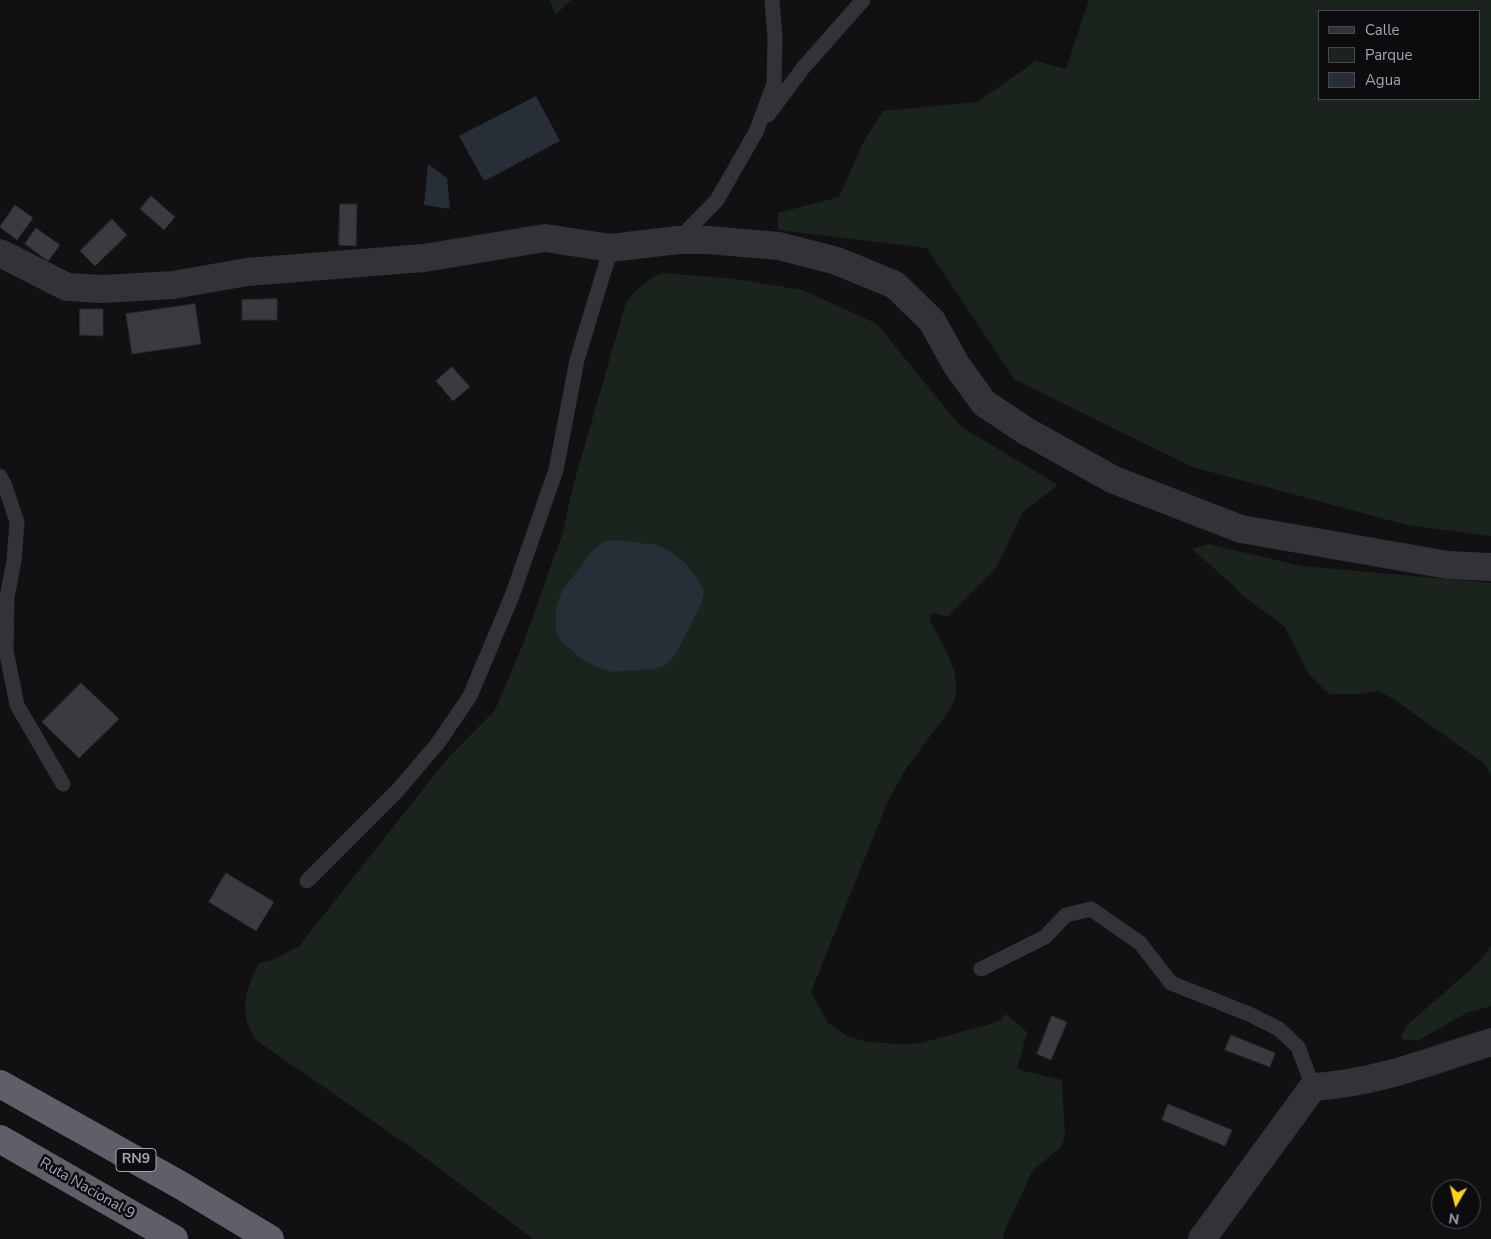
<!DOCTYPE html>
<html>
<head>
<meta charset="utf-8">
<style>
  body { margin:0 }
  #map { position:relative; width:1491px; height:1239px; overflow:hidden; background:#111113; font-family:"Nunito Sans",sans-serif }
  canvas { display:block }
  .legend { position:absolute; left:1318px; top:10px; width:162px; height:90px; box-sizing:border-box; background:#0c0c0e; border:1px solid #484950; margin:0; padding:6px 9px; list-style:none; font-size:15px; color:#a1a5b4 }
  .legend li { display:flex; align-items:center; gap:10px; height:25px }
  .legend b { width:25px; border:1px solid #484950 }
  .north { position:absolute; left:1431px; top:1179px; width:50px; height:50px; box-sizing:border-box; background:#0c0c0e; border:1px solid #484950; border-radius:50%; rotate:188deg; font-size:14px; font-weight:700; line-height:20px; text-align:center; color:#a1a5b4 }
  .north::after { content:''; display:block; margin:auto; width:18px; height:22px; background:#fdcf1f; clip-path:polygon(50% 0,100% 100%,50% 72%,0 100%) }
</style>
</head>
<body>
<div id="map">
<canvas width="1491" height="1239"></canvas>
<ul class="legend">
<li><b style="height:6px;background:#323238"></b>Calle</li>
<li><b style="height:14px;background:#1b231d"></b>Parque</li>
<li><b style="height:14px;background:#272e37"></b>Agua</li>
</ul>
<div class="north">N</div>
</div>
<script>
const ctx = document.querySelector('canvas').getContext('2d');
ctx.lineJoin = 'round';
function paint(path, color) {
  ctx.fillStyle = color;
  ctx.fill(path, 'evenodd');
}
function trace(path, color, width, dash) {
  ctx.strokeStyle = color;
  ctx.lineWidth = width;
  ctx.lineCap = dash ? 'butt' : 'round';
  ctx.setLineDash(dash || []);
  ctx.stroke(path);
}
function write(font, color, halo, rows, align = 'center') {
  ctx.font = font + ' "Nunito Sans",sans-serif';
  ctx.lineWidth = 5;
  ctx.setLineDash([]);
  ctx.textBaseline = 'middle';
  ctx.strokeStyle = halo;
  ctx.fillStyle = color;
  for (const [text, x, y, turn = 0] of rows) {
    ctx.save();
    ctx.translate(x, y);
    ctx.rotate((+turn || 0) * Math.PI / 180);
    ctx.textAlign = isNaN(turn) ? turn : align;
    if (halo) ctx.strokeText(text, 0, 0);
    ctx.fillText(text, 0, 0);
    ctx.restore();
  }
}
paint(new Path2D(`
  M 550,0 L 572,0 L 555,15 Z
  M 1089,0 L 1491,0 L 1491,536 L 1407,525 L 1192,467 L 1014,379 L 927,248 L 778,230 L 778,213 L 839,197 L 863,143 L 883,111 L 977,102 L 1036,61 L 1066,69 ZM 1480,11 L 1480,99 L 1320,99 L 1320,11 Z
  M 662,273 L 736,279 L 803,290 L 877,324 L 960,426 L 1058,485 L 1023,512 L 996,568 L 947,617 L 934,613 L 931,614 L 930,620 C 943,647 967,679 951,708 L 905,770 L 887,803 L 811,992 L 828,1023 L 847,1036 L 867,1042 L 900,1044 L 921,1043 L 990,1024 L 999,1021 L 1006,1014 L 1027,1032 L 1017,1069 L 1062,1080 L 1065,1138 L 1061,1147 L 1033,1170 L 1004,1232 L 1003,1239 L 533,1239 L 419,1153 L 256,1040 C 238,1013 245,990 259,963 L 273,960 L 299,946 L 447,759 L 495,710 L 524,642 L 563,532 L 572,490 L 626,302 C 636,289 647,279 662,273 Z
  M 1208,544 L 1302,566 L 1491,583 L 1491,776 L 1485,764 L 1392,698 L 1378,691 L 1370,692 L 1361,694 L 1330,694 L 1323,688 L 1308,673 L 1285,627 L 1239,593 L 1235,587 L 1192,549 Z
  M 1491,945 L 1491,1006 L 1466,1013 L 1417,1041 L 1401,1039 L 1405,1027 L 1480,961 Z`), '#1b231d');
paint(new Path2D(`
  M 536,96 L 560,141 L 484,181 L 459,136 Z
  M 428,164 L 447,178 L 450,209 L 424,205 Z
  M 616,540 L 657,545 L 671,552 L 686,564 L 698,579 L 704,592 L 701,605 L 675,655 L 666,665 L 654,669 L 613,672 L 597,667 L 582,659 L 560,640 L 556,631 L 556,608 L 562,591 L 593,550 L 603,542 Z`), '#272e37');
const building = new Path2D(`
  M 151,196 L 175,217 L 164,230 L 140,209 Z
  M 340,204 L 357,204 L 356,246 L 339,245 Z
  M 15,205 L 33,218 L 17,240 L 0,227 Z
  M 112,219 L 127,235 L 95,266 L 80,251 Z
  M 36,228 L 60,245 L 48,261 L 25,244 Z
  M 277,299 L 277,320 L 242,320 L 242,300 Z
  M 195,304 L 201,344 L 132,354 L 126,314 Z
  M 80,309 L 103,309 L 103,336 L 80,335 Z
  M 452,367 L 470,387 L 453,401 L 436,381 Z
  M 81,683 L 119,719 L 79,758 L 42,722 Z
  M 226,873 L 274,902 L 256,931 L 209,902 Z
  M 1052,1016 L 1067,1022 L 1051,1060 L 1037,1054 Z
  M 1231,1035 L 1275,1053 L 1270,1067 L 1225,1050 Z
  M 1168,1104 L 1232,1130 L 1225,1146 L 1162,1120 Z`);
paint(building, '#3a3b40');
trace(building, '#2b2b2f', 1);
trace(new Path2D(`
  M 768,115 L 803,68 L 863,0
  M 678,240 L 717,200 L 756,132 L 774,84 L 775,38 L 772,0
  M 0,476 L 5,486 L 17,522 L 14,561 L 7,597 L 6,650 L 17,705 L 63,784
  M 307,881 L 398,790 L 438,743 L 470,696 L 512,596 L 556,470 L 577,360 L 611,248
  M 981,969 L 1045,937 L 1066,915 L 1091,909 L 1140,943 L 1171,983 L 1249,1014 L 1279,1029 L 1298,1047 L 1313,1087`), '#323238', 15);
trace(new Path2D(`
  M 0,253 L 67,287 L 103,289 L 173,285 L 247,272 L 424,258 L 545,238 L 611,248 L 678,240 L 708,240 L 779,246 L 837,261 L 895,285 L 932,321 L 957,366 L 984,403 L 1026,431 L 1114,480 L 1241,529 L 1448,565 L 1491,567
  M 1202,1239 L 1313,1087 C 1374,1084 1434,1060 1491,1042`), '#323238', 28);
trace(new Path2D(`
  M 0,1084 L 182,1186 L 270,1239
  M 0,1139 L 174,1239`), '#5e5f69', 28);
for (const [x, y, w] of [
  [136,1160,40]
]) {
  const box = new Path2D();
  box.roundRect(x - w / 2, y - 11.5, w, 23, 4);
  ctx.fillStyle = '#0c0c0e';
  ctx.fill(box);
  trace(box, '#a1a5b4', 1);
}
write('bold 14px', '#a1a5b4', null, [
  ["RN9",136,1160]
]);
write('15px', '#a1a5b4', '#0c0c0e', [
  ["Ruta Nacional 9",87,1189,30]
]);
</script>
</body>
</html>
